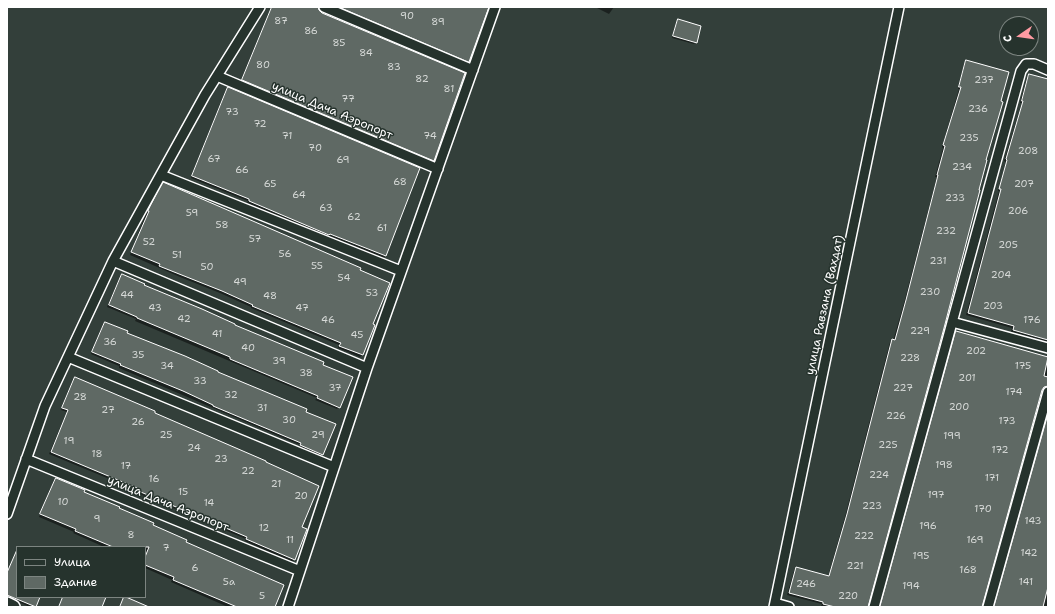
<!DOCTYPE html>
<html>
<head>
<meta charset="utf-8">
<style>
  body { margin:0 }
  #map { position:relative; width:1055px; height:614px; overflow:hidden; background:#333f3a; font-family:"Shantell Sans",sans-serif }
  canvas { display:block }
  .frame { position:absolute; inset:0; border:8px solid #fff; pointer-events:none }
  .legend { position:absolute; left:16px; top:546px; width:130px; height:52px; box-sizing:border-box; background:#26332d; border:1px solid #7d8581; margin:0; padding:5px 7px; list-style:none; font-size:12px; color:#fff }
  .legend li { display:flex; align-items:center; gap:8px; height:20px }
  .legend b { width:20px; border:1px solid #7d8581 }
  .north { position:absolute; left:999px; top:16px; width:40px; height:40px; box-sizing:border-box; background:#26332d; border:1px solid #7d8581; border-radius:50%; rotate:257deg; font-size:11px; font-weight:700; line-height:16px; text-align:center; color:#fff }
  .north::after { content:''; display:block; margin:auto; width:14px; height:18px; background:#ff9aa2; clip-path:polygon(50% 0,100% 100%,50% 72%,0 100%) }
</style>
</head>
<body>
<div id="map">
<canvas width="1055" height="614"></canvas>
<div class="frame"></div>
<ul class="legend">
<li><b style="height:5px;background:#26332d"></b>Улица</li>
<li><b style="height:11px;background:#5f6964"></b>Здание</li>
</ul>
<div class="north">С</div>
</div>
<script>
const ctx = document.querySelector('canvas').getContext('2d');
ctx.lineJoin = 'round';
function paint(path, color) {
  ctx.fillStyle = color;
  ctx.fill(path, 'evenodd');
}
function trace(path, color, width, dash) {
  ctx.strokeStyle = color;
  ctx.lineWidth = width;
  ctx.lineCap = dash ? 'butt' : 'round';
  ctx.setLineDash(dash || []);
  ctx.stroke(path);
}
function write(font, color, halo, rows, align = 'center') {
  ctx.font = font + ' "Shantell Sans",sans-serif';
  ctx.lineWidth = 3;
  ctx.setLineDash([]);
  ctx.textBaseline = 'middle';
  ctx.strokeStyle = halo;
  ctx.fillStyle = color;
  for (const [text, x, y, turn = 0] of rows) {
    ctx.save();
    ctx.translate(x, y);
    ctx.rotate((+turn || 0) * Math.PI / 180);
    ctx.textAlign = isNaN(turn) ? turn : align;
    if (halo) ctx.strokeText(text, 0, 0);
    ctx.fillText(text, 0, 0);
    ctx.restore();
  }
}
paint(new Path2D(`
  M 272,7 L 318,7 L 318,11 L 433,160 L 431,162 L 241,82 Z
  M 333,7 L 488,7 L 468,61 L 466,63 Z
  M 595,7 L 614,7 L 609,14 Z
  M 678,21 L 696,42 L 694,44 L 672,38 L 676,23 Z
  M 967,61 L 985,160 L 868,607 L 826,607 L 821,606 L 822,604 L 787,595 L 794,571 L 796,568 L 828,577 L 845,517 L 890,342 L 893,341 L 904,303 L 937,177 L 935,177 L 943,148 L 942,147 L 959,89 L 958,89 L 964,64 Z
  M 1029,75 L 1048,80 L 1048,342 L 1011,332 L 1012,328 L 966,315 L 999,191 L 998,191 L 1006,162 L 1004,161 L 1022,103 L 1020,103 L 1027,77 Z
  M 228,88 L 419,169 L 385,256 L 383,258 L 327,236 L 326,237 L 247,203 L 248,201 L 191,178 L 226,91 Z
  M 161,186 L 359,271 L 372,324 L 374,325 L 362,355 L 360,357 L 338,348 L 339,345 L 251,308 L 251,307 L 220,293 L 180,277 L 130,255 L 146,213 Z
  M 122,276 L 143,286 L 233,325 L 339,407 L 337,409 L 315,400 L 317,398 L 135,321 L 136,319 L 107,307 L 120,278 Z
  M 105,323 L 126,333 L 305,412 L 322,454 L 320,457 L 299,447 L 300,445 L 119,368 L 119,366 L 91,354 L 103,325 Z
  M 956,332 L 1048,358 L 1048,389 L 1043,388 L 1041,390 L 982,607 L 879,607 L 954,334 Z
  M 75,378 L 154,414 L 300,527 L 294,559 L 292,562 L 245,541 L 246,539 L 135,492 L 136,490 L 49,454 L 67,412 L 61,410 L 73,381 Z
  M 1048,411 L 1048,607 L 993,607 Z
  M 56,479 L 185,543 L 274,607 L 228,607 L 171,582 L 172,580 L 145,568 L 145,547 L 104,547 L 73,533 L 74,532 L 39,517 L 54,481 Z
  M 16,555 L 17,556 L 17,597 L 39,597 L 34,607 L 30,607 L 7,597 L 7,572 Z`), '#0007');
const building = new Path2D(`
  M 272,7 L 318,7 L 319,10 L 322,13 L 465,73 L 434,161 L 242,80 Z
  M 339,7 L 489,7 L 469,62 Z
  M 678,19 L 701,26 L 697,43 L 673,36 Z
  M 966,60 L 1009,72 L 1001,101 L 1003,102 L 986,160 L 987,160 L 979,190 L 980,190 L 944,328 L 868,607 L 835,607 L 823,604 L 823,602 L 789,593 L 796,567 L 829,576 L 847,514 L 892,339 L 895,340 L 906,300 L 938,175 L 937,175 L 945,146 L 943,145 L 961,87 L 959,87 Z
  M 1029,74 L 1048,79 L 1048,340 L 1013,330 L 1014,326 L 968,313 L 1001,189 L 999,189 L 1007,160 L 1006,159 L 1023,101 L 1022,101 Z
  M 228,87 L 420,168 L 386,256 L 330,234 L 329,235 L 249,201 L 249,199 L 192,176 Z
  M 163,182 L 361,268 L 360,270 L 390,283 L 373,324 L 375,325 L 363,355 L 339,346 L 341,343 L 252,306 L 253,305 L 222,291 L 159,266 L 160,264 L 131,252 L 149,211 L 148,211 Z
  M 122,274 L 145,284 L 144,285 L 202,309 L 235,324 L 235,325 L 324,362 L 323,365 L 353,377 L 340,408 L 317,398 L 318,396 L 230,359 L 230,357 L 137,318 L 137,317 L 109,305 Z
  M 105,322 L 128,331 L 127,333 L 185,356 L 218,371 L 218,372 L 307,409 L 306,412 L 336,424 L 323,455 L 300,445 L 301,443 L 213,406 L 213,405 L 183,391 L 120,365 L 121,364 L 92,352 Z
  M 956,331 L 1048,357 L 1044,376 L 1048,377 L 1048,386 L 1044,387 L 1042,390 L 982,607 L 880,607 Z
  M 75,377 L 155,411 L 155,413 L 266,461 L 266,462 L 319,486 L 302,527 L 307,529 L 295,560 L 246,539 L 247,537 L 136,490 L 137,488 L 51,452 L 68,410 L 62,408 Z
  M 1048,414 L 1048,587 L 1043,607 L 994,607 Z
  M 56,478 L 85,490 L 84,492 L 120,507 L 119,508 L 154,523 L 153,525 L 187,540 L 186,542 L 284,585 L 275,607 L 237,607 L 173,580 L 174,577 L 145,565 L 145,557 L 149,547 L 113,547 L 75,531 L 76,529 L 40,514 Z
  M 17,550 L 17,597 L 40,597 L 36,607 L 7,595 L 7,573 Z
  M 63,597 L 106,597 L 102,607 L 59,607 Z
  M 124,597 L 126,597 L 149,607 L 120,607 Z`);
paint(building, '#5f6964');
trace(building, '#fff', 1);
const minor = new Path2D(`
  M 324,7 L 473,70
  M 217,76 L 438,169
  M 161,175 L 401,271
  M 113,261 L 367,368
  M 952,322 L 1048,348
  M 68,357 L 334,467
  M 26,459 L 300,571
  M 7,514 L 45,406 L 113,261 L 205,95 L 260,7
  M 775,603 L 789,607
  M 288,607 L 367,368 L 495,7
  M 774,607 L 899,7
  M 874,607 L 1021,71 L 1026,64 L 1034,64 L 1048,70
  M 988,607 L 1048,392`);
const secondary = new Path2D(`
  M 7,604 L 13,607`);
trace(minor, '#fff', 12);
trace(secondary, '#fff', 16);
trace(minor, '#26332d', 9);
trace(secondary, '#26332d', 13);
write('10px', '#d7dad8', null, [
  ["90",407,16],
  ["87",281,21],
  ["89",438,22],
  ["86",311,31],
  ["85",339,43],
  ["84",366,53],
  ["80",263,65],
  ["83",394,67],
  ["82",422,79],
  ["237",984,80],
  ["81",449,89],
  ["77",348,99],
  ["236",978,109],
  ["73",232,112],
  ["72",260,124],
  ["71",287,136],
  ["74",430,136],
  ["235",969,138],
  ["70",315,148],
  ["208",1028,151],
  ["67",214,159],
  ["69",343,160],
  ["234",962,167],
  ["66",242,170],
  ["68",400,182],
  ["65",270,184],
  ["207",1024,184],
  ["64",299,195],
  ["233",955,198],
  ["63",326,208],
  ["206",1018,211],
  ["59",192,213],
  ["62",354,217],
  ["58",222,225],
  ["61",382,228],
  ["232",946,231],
  ["57",255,239],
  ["52",149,242],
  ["205",1008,245],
  ["56",285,254],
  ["51",177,255],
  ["231",938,261],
  ["55",317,266],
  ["50",207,267],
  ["204",1001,275],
  ["54",344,278],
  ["49",240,282],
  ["230",930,292],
  ["53",372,293],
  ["44",127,295],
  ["48",270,296],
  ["203",993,306],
  ["43",155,308],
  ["47",302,308],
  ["42",184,319],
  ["46",328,320],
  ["176",1032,320],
  ["229",920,331],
  ["41",217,334],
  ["45",357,335],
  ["36",110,342],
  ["40",248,348],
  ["202",976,351],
  ["35",138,355],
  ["228",910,358],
  ["39",279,361],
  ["34",167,366],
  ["175",1023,366],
  ["38",306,373],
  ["201",967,378],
  ["33",200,381],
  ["37",335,388],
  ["227",903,388],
  ["174",1014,392],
  ["32",231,395],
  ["28",80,397],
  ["200",959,407],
  ["31",262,408],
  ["27",108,410],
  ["226",896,416],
  ["30",289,420],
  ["173",1007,421],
  ["26",138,422],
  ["25",166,435],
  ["29",318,435],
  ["199",952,436],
  ["19",69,441],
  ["225",888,445],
  ["24",194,448],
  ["172",1000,450],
  ["18",97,454],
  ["23",221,459],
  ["198",944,465],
  ["17",126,466],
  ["22",248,471],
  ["224",879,475],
  ["171",992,478],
  ["16",154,479],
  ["21",276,484],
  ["15",183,492],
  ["197",936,495],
  ["20",301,496],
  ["10",63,502],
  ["14",209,503],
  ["223",872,506],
  ["170",983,509],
  ["9",97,519],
  ["143",1033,521],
  ["196",928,526],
  ["12",264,528],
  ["8",131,535],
  ["222",864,536],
  ["11",290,540],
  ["169",975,540],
  ["7",166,548],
  ["142",1029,553],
  ["195",921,556],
  ["221",855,566],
  ["6",195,568],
  ["168",968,570],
  ["5а",229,582],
  ["141",1026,582],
  ["246",806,584],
  ["194",911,586],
  ["5",262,596],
  ["220",848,596]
]);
write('12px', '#fff', '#26332d', [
  ["улица Дача Аэропорт",332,111,23],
  ["улица Равзана (Вахдат)",825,305,-78],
  ["улица Дача Аэропорт",168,504,22]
]);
</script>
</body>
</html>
